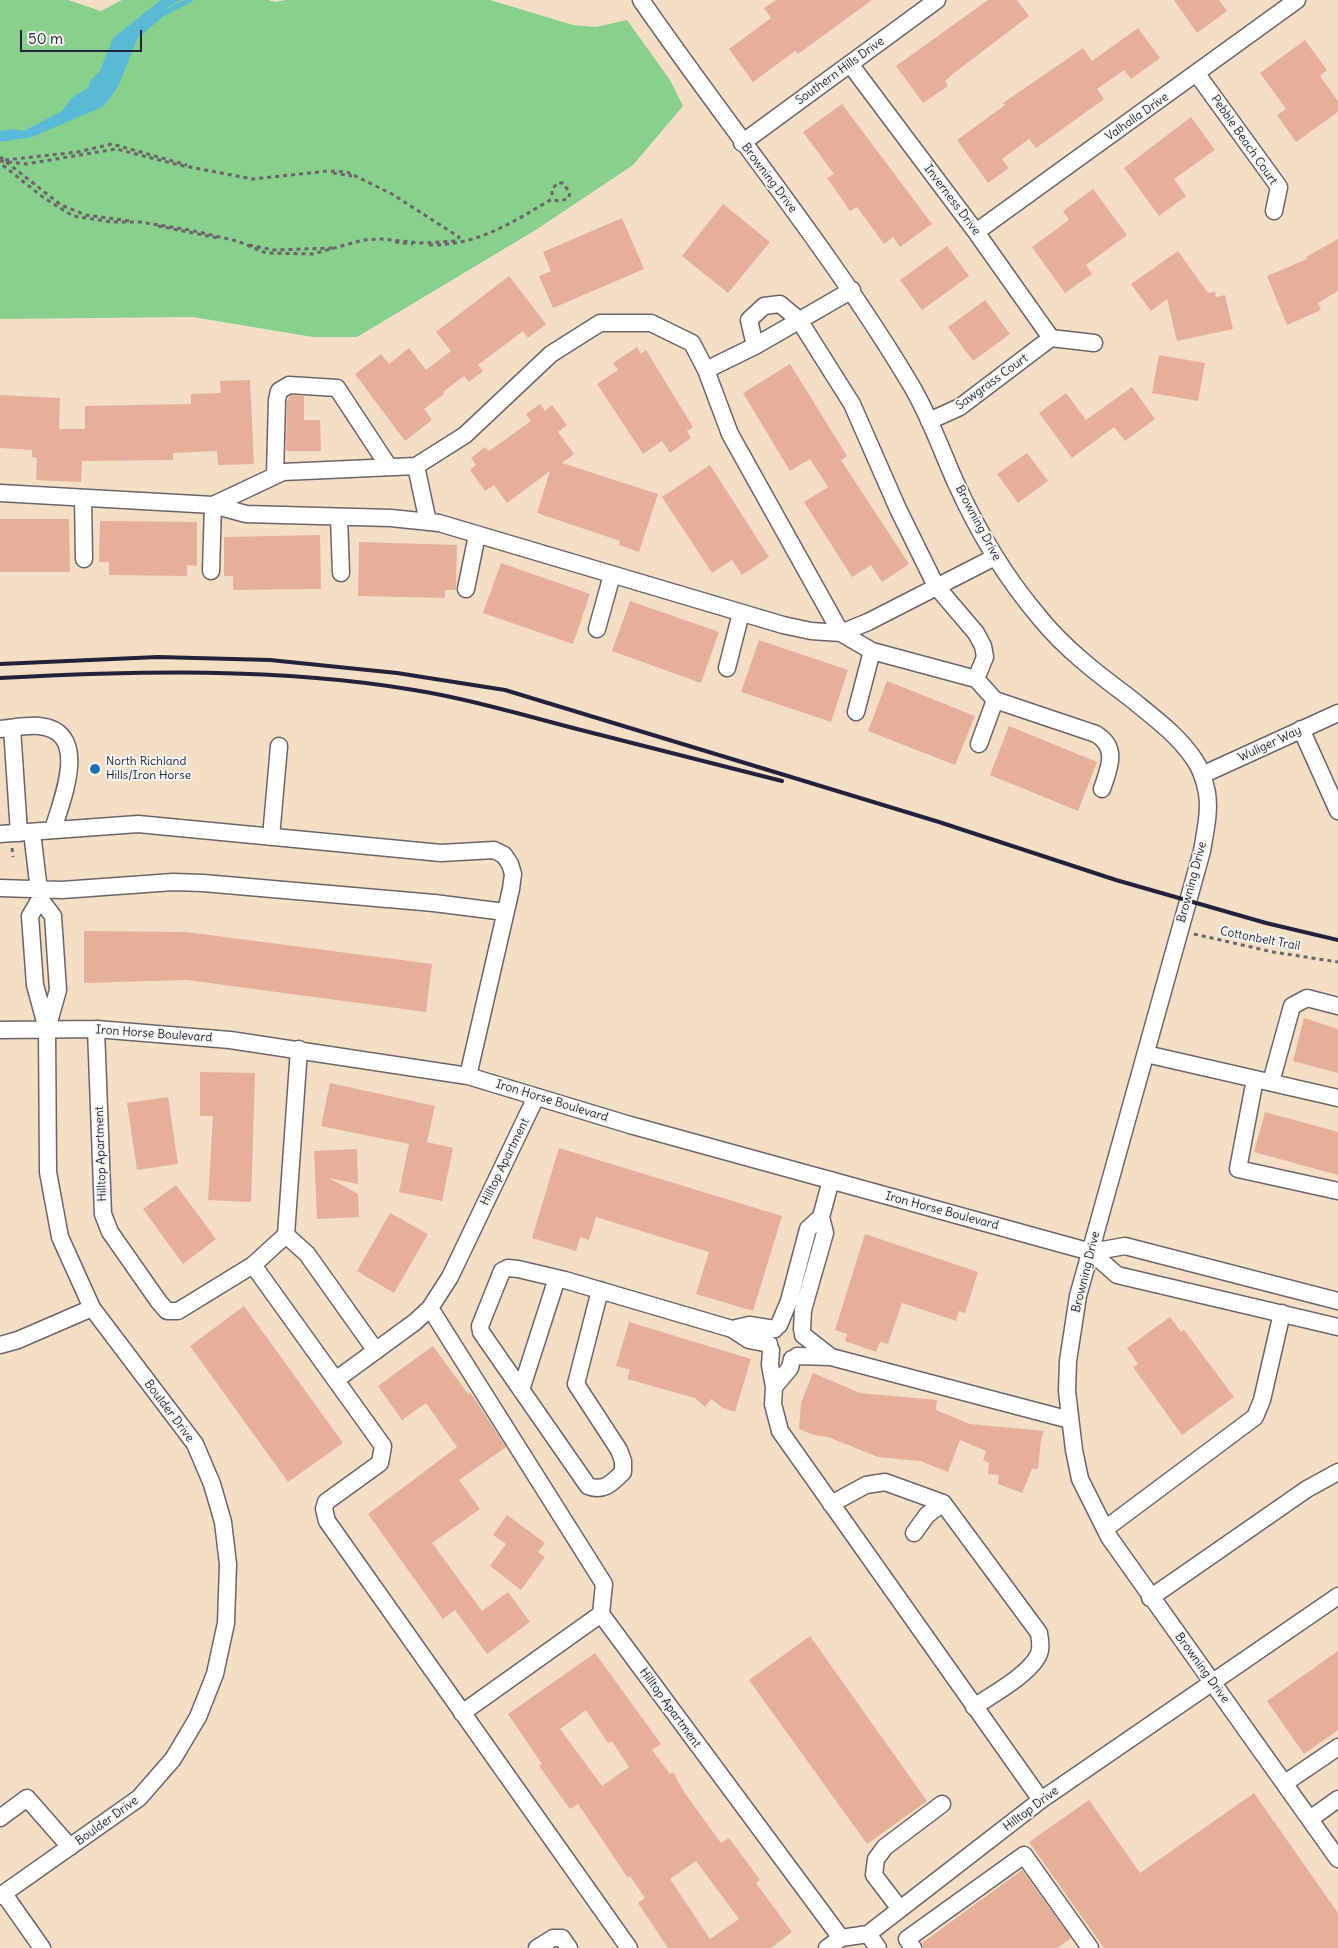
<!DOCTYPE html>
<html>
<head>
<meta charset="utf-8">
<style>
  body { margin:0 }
  #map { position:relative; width:1338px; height:1948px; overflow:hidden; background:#f4dfc5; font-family:Delius,sans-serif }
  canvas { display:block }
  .scale { position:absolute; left:20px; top:30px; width:122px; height:22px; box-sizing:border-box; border:2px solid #22223b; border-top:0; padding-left:6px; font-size:15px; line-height:18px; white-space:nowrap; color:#22223b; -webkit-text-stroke:4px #f6f6f2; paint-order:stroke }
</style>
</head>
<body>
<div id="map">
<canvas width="1338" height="1948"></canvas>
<div class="scale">50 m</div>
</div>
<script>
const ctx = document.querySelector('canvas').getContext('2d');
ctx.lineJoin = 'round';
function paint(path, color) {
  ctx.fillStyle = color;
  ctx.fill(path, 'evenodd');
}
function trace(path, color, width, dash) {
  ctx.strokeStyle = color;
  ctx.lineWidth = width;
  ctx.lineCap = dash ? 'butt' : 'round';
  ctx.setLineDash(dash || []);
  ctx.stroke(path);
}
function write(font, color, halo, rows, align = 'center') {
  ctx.font = font + ' Delius,sans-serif';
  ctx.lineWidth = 4;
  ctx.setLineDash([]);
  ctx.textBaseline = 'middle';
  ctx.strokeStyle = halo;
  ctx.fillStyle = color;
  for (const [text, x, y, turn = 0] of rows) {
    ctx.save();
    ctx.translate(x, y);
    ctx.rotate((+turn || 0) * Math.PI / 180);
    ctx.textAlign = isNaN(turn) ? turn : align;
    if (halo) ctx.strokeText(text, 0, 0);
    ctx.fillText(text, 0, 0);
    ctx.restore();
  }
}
paint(new Path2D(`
  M 0,0 L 68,0 L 101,11 L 122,0 L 268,0 L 275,2 L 286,0 L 490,0 L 573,25 L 596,27 L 627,20 L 670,80 L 683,106 L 633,165 L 534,231 L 357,337 L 313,337 L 193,317 L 0,319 Z`), '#88d08c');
paint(new Path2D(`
  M 161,0 L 181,0 C 170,6 154,14 146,25 C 127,51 126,85 102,107 L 32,137 L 0,142 L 0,131 L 13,129 L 24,131 L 62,111 L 73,97 L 88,88 L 91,80 L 100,71 L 113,38 Z`), '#59b9d7');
trace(new Path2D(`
  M 141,32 L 162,14 L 190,0`), '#59b9d7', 5);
paint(new Path2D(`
  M 776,0 L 872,0 L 798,54 L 795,51 L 753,82 L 729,49 L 771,18 L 764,8 Z
  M 988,0 L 1017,0 L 1029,16 L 954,73 L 945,81 L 948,86 L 923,103 L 896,66 Z
  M 1174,0 L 1219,0 L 1227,11 L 1197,33 Z
  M 1138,28 L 1160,58 L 1131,79 L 1124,70 L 1097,89 L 1104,99 L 1036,148 L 1029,139 L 1002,159 L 1009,168 L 988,183 L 957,140 L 1005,105 L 1003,103 L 1083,48 L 1092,61 Z
  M 1305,40 L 1327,70 L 1320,76 L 1338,101 L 1338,112 L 1296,142 L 1277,115 L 1286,109 L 1260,73 Z
  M 842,104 L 932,224 L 900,247 L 893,237 L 884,244 L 857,207 L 850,211 L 827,178 L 834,174 L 803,132 Z
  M 1191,117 L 1215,150 L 1174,179 L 1186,196 L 1159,216 L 1124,168 Z
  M 1093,189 L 1127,235 L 1086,265 L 1092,274 L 1065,293 L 1032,247 L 1069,220 L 1063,211 Z
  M 723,204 L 770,242 L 728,293 L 682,256 Z
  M 622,218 L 644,269 L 553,308 L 539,276 L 551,271 L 543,252 Z
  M 1338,239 L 1338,291 L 1318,303 L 1321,310 L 1287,325 L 1267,276 L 1307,259 L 1306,257 Z
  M 947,246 L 969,276 L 922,310 L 900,280 Z
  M 1178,251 L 1208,293 L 1215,292 L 1216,297 L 1225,295 L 1233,329 L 1177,341 L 1167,299 L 1151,311 L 1131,284 Z
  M 509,276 L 546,324 L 528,338 L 523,331 L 478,365 L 483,371 L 469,382 L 464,376 L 443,392 L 444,394 L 424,409 L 432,420 L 405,441 L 355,374 L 381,354 L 389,364 L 409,348 L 426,370 L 451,351 L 436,332 Z
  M 985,300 L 1010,334 L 973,361 L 948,327 Z
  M 637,347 L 641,354 L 646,350 L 693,427 L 687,431 L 691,438 L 670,453 L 662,441 L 643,454 L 597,384 L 618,370 L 613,363 Z
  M 1159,355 L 1205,363 L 1198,401 L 1152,393 Z
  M 790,364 L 847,456 L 841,460 L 909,564 L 882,582 L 871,565 L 852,577 L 804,502 L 828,487 L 810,459 L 790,471 L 743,393 Z
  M 250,380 L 254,464 L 218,465 L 217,451 L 173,453 L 173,460 L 82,461 L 81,482 L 36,480 L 37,458 L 32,457 L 32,450 L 0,448 L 0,395 L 60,398 L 59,429 L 85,429 L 85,406 L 191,404 L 191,394 L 221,393 L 220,381 Z
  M 1132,387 L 1155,419 L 1125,441 L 1114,427 L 1072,458 L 1039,413 L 1066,393 L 1086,420 Z
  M 291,395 L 304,396 L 304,420 L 320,420 L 321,451 L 286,451 L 287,401 Z
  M 540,404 L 545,411 L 552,405 L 567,425 L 558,432 L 574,454 L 562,463 L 658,494 L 639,552 L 619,545 L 620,541 L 537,513 L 550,471 L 507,503 L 494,485 L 485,491 L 470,470 L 476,465 L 471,458 L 485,447 L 489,451 L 531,421 L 526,414 Z
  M 1027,453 L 1048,481 L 1018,503 L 997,474 Z
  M 710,465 L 769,557 L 742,575 L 732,560 L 712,573 L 662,497 Z
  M 0,519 L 69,519 L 70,572 L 0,572 Z
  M 100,521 L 197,522 L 197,566 L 187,565 L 187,576 L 109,575 L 109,562 L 99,562 Z
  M 320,535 L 321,589 L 233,590 L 233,576 L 224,576 L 224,537 Z
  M 359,542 L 457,545 L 456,590 L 445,590 L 445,598 L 358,596 Z
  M 501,563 L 590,594 L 573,644 L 483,613 Z
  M 630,601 L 719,632 L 701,683 L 612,651 Z
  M 759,640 L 848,670 L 831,722 L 741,692 Z
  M 887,681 L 975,716 L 955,765 L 868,731 Z
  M 1009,726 L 1097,762 L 1078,811 L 990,775 Z
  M 84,931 L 186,932 L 432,964 L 426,1012 L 187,980 L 84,983 Z
  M 1304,1018 L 1338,1029 L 1338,1073 L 1293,1061 Z
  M 200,1072 L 255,1073 L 251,1202 L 208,1200 L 213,1116 L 200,1116 Z
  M 330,1083 L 435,1106 L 427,1142 L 453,1148 L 442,1201 L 399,1192 L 409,1144 L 321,1126 Z
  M 168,1097 L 178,1164 L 137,1170 L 127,1103 Z
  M 1265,1112 L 1338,1132 L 1338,1175 L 1254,1152 Z
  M 559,1148 L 782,1216 L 753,1311 L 696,1294 L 709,1252 L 596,1217 L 589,1240 L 580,1237 L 576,1251 L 532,1238 Z
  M 357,1149 L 358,1184 L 329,1178 L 358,1194 L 359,1217 L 317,1219 L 314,1151 Z
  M 176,1185 L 216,1239 L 183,1264 L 143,1209 Z
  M 390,1213 L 428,1234 L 394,1293 L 357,1271 Z
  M 865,1234 L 978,1272 L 965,1313 L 959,1311 L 956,1321 L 902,1303 L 888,1344 L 880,1342 L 876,1352 L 845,1341 L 847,1334 L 835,1330 Z
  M 244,1306 L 343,1443 L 288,1482 L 190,1346 Z
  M 1170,1317 L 1181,1332 L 1184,1330 L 1234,1397 L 1182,1435 L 1133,1367 L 1138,1364 L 1127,1348 Z
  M 629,1322 L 751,1359 L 735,1412 L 723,1408 L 711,1399 L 705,1407 L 695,1398 L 627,1379 L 630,1370 L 616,1366 Z
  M 433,1346 L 468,1394 L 470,1392 L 506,1447 L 459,1480 L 480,1509 L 432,1543 L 482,1611 L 508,1592 L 530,1622 L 487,1654 L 455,1610 L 443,1619 L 368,1514 L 457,1447 L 426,1403 L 402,1420 L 378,1386 Z
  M 813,1373 L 860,1393 L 937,1400 L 936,1410 L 970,1424 L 1044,1431 L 1041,1440 L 1038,1469 L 1032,1469 L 1022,1493 L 998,1484 L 999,1475 L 988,1474 L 989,1463 L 983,1460 L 986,1451 L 960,1440 L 948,1472 L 920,1461 L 878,1457 L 828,1437 L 814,1435 L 799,1429 L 801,1403 Z
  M 507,1515 L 545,1543 L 538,1552 L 545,1557 L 521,1590 L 490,1566 L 506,1544 L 493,1535 Z
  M 810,1636 L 927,1801 L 867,1844 L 749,1680 Z
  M 1338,1651 L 1338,1730 L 1304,1754 L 1267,1701 Z
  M 595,1653 L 661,1744 L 652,1750 L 670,1774 L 673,1772 L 684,1792 L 721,1843 L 729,1838 L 760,1880 L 756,1883 L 792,1932 L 771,1948 L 668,1948 L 638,1903 L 645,1898 L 630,1876 L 628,1878 L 578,1804 L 570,1809 L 539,1766 L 542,1764 L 508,1714 ZM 586,1710 L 608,1743 L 612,1741 L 629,1767 L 602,1786 L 560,1729 ZM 696,1861 L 739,1919 L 710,1939 L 670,1879 Z
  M 1254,1793 L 1338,1913 L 1338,1948 L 1104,1948 L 1029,1842 L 1089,1800 L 1140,1873 Z
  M 1022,1870 L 1071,1938 L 1057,1948 L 923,1948 L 922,1943 Z`), '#e6af99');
const minor = new Path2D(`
  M 641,0 C 730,129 831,251 911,385 C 929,415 941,449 955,481 C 977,530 1005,577 1040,618 C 1065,649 1098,674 1130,698 C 1152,716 1178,735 1194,759 C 1201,769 1205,782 1207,793 C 1210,812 1205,832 1202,851 L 1078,1296 L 1068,1361 L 1067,1391 L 1074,1450 L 1080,1479 L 1109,1537 L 1338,1859
  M 850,64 L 976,232 L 1051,338
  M 1197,74 L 1279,187 L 1274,211
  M 742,143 L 937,0
  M 976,232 L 1297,0
  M 1051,338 L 1094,343
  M 755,346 L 749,320 L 764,306 L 780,304 L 799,320 L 852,404 L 898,509 L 936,586 L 976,633 L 983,646 L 985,657 L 976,679
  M 706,370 L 755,346 L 852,290
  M 929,421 L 960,407 L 1051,338
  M 416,466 L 428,522
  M 275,475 L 277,400 L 279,391 L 289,385 L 337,388 L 389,467
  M 0,493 L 213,505 L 246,514 L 391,518 L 439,523 L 783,625 L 811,631 L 841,633 L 868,622 L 995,557
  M 83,498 L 84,559
  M 339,517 L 341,573
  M 211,571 L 213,505 L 283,472 L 416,466 L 465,435 L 551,354 L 600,323 L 651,323 L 692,343 L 706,370 L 730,434 L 841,633 L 872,651 L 976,679 L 995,700 L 1096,734 C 1119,748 1109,768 1102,789
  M 466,589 L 477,535
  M 597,629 L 612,575
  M 727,668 L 741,613
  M 856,712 L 872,651
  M 12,728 L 19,833
  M 0,729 C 12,728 26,725 39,726 C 92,731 61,801 53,830
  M 1301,729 L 1338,811
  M 979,744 L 995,700
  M 1202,775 L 1338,713
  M 32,832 L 40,899 L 53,916 L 58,990 L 47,1029
  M 0,834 L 138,824 L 441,853 L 494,850 L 504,855 L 510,864 L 513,874 L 511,889 L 468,1076
  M 271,837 L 279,746
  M 0,888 L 62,890 L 173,882 L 203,883 L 434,903 L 505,912
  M 96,1029 L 103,1214 L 110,1232 L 159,1302 L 167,1311 L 178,1311 L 253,1265 L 286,1235 L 299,1049
  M 0,1030 L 96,1029 L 230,1040 L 468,1076 L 630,1125 L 1091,1252 L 1125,1246 L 1338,1301
  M 1146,1054 L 1338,1098
  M 1255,1079 L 1238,1169 L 1338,1191
  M 1271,1082 L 1292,1006 L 1307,998 L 1338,1006
  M 286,1235 L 307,1254 L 376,1351
  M 1091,1252 L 1117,1275 L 1338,1327
  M 253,1265 L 383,1446 L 380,1463 L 326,1502 L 324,1509 L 327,1521 L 629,1948
  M 600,1290 L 576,1384 L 619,1450 L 623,1461 L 623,1472 C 612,1483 604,1492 588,1486 L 481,1332 L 480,1326 L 502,1271 L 508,1268 L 518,1269 L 565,1280 L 732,1329 L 749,1340 L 769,1344
  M 430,1308 L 604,1584 L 601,1614
  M 779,1325 L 789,1301 L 808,1229 L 821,1217
  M 732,1329 L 749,1325 L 775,1329
  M 802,1330 L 803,1310 L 825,1233 L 821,1217 L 831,1180
  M 803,1335 L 831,1357
  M 0,1345 L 18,1340 L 92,1308
  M 771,1350 L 770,1365 L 774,1387 L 773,1404 L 780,1431 L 1041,1800
  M 797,1356 L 831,1357 L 1070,1420
  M 337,1379 L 415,1322 L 430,1308 L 450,1277 L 536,1097
  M 774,1387 L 790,1368 L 792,1359
  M 521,1390 L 557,1278
  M 831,1504 L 866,1485 L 885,1482 L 943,1503 L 1039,1633 C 1040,1640 1042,1649 1038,1656 C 1027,1676 993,1694 974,1707
  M 1105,1529 L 1255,1417 L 1262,1400 L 1282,1313
  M 914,1533 L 927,1515 L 943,1503
  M 1150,1598 L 1307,1489 L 1338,1472
  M 462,1713 L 601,1614 L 841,1938 L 868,1934 L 1041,1800 L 1338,1596
  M 1285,1783 L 1338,1747
  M 0,1818 L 27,1798 L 70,1847
  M 1310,1819 L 1338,1799
  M 4,1894 L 42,1948
  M 0,1896 L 139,1798 L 173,1759 L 198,1717 L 215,1674 L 226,1623 L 228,1564 L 223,1522 L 212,1484 L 195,1444 L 92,1308 L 60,1237 L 48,1172 L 47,1029 L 35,985 L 30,916 L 40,899
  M 900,1909 L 874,1875 L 876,1859 L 885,1847 L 942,1804
  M 868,1934 L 878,1948
  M 537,1948 L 553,1938 L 562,1938 L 569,1948
  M 827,1948 L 841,1938
  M 913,1948 L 907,1939 L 1024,1855 L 1090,1948`);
trace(minor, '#6c646b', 19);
trace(new Path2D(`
  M 0,157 L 61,205 L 86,215 L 130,221
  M 5,160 L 78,152 L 112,144 L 187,165
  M 0,161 L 26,164 L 116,149 L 179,165 L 253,179 L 328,171 L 347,172 L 392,194 L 459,237 L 457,241 L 421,243 L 382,239 L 363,240 L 313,254 L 266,253 L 237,241 L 190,230 L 140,222 L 112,222 L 73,216 L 44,198 L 0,163
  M 333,173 L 352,176
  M 158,226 L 218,238
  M 395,242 L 413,244
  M 249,245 L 274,250 L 334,248
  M 429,245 C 477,246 513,222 552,199 L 558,201 L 568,199 L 570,193 L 563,183 L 557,183 L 552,190 L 552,199
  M 12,848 L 13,857
  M 1194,934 L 1273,952 L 1338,962`), '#6c646b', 3, [4, 4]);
trace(minor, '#fff', 16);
trace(new Path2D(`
  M 0,664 L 158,657 L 270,660 L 397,673 L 505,690 L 939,822 L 1116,880 L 1266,923 L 1338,940
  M 0,678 C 137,671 278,667 414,690 C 469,699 523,715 577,729 C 645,746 714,764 782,781`), '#22223b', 4);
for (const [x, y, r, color] of [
  [95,769,6,"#1f6fb2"]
]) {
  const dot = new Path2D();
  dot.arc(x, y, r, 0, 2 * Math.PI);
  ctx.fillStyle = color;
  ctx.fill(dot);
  trace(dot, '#f6f6f2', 2);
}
write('12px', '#22223b', '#f6f6f2', [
  ["Southern Hills Drive",840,71,-36],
  ["Valhalla Drive",1137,117,-35],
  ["Pebble Beach Court",1244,140,55],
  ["Browning Drive",769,178,53],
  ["Inverness Drive",952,200,53],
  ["Sawgrass Court",992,382,-36],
  ["Browning Drive",978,523,62],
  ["Wuliger Way",1270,744,-25],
  ["Browning Drive",1192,882,-75],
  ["Cottonbelt Trail",1260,939,11],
  ["Iron Horse Boulevard",154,1034,4],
  ["Iron Horse Boulevard",552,1101,17],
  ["Hilltop Apartment",101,1154,-92],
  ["Hilltop Apartment",505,1162,-64],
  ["Iron Horse Boulevard",942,1211,15],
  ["Browning Drive",1086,1272,-76],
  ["Boulder Drive",169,1411,53],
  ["Browning Drive",1202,1668,54],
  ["Hilltop Apartment",670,1708,54],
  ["Hilltop Drive",1031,1809,-37],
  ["Boulder Drive",107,1821,-36]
]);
write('12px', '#22223b', '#f6f6f2', [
  ["North Richland",106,762],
  ["Hills/Iron Horse",106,776]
], 'left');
</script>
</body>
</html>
